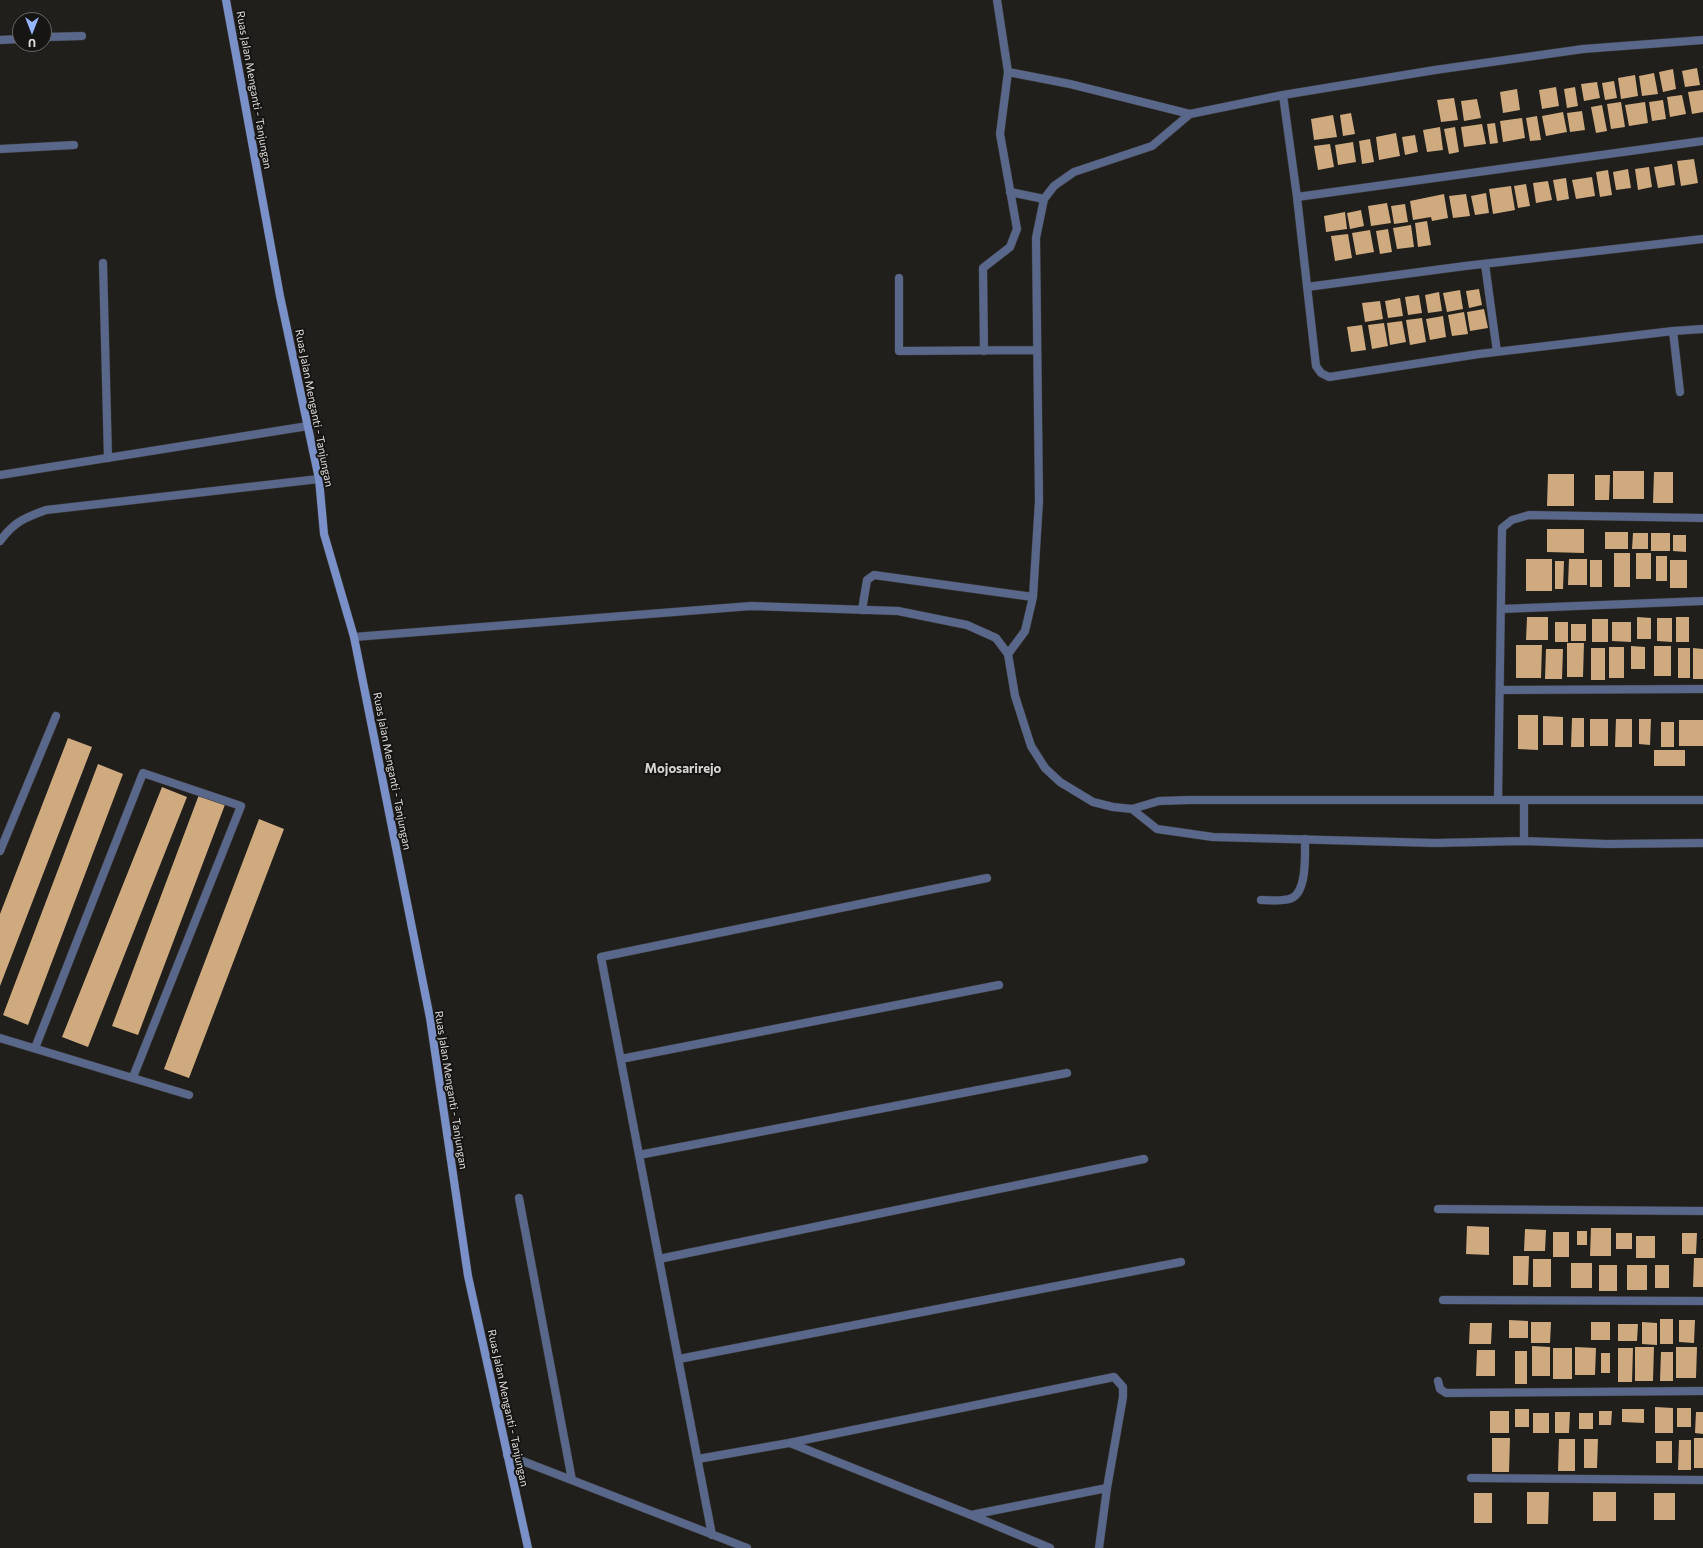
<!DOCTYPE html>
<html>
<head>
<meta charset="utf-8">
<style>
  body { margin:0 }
  #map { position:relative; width:1703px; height:1548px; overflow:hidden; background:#211f1c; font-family:Commissioner,sans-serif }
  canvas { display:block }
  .north { position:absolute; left:12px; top:12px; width:40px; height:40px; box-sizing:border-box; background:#171513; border:1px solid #666563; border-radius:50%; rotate:180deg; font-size:11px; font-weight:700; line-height:16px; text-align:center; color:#dddcda }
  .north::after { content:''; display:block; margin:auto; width:14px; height:18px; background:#99b5fd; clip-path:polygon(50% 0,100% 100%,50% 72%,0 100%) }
</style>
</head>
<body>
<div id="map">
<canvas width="1703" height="1548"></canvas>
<div class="north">U</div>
</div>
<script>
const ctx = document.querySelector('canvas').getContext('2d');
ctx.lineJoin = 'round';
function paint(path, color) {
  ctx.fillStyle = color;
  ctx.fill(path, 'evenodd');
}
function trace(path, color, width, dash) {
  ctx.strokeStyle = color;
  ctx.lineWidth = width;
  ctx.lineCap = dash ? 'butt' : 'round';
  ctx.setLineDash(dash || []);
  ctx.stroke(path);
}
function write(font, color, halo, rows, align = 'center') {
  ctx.font = font + ' Commissioner,sans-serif';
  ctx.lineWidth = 4;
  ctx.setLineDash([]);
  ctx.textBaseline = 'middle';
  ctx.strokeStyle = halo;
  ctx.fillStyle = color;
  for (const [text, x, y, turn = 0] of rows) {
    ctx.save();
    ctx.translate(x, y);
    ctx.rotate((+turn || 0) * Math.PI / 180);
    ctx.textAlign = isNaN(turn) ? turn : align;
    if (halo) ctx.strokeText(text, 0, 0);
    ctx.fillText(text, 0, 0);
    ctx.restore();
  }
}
paint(new Path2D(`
  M 1697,68 L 1700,85 L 1685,87 L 1682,71 Z
  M 1673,69 L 1676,89 L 1663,92 L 1659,72 Z
  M 1654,73 L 1658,94 L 1642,96 L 1639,76 Z
  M 1635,75 L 1638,96 L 1621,99 L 1618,78 Z
  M 1614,81 L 1617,98 L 1605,100 L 1602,83 Z
  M 1597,82 L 1600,98 L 1584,101 L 1581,84 Z
  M 1556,87 L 1559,106 L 1542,109 L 1539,90 Z
  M 1575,87 L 1578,106 L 1567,108 L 1564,89 Z
  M 1517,89 L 1520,110 L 1503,113 L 1500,92 Z
  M 1703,90 L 1703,112 L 1692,114 L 1688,92 Z
  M 1682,95 L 1686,114 L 1670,117 L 1667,97 Z
  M 1454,98 L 1458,120 L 1441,122 L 1437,100 Z
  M 1477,99 L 1481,118 L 1464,121 L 1461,101 Z
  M 1663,100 L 1666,119 L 1652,121 L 1649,102 Z
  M 1621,102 L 1625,127 L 1611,129 L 1607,104 Z
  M 1645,102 L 1648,123 L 1629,126 L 1625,105 Z
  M 1602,105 L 1607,131 L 1596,133 L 1591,107 Z
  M 1582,111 L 1585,130 L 1570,132 L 1567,113 Z
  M 1563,112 L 1567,132 L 1546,136 L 1542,116 Z
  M 1351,113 L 1355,134 L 1343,136 L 1340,115 Z
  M 1333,115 L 1337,137 L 1314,140 L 1311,119 Z
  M 1537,116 L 1541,140 L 1530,141 L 1526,118 Z
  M 1522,118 L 1525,138 L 1503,142 L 1500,121 Z
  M 1495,123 L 1498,143 L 1490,144 L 1487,124 Z
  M 1482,124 L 1486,144 L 1464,147 L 1461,127 Z
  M 1440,127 L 1443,150 L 1427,152 L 1423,130 Z
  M 1455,127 L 1459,152 L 1449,154 L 1444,129 Z
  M 1396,133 L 1400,156 L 1379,160 L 1376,137 Z
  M 1415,135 L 1418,152 L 1405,155 L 1402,137 Z
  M 1370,139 L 1374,162 L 1362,164 L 1359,141 Z
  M 1353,142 L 1356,162 L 1338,165 L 1335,145 Z
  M 1330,144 L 1334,167 L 1318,170 L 1314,146 Z
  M 1694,159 L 1698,183 L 1681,186 L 1677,161 Z
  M 1672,164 L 1675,185 L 1658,188 L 1654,167 Z
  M 1649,167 L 1652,187 L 1638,190 L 1635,169 Z
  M 1628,169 L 1631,188 L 1616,190 L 1613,172 Z
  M 1608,170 L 1612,195 L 1600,197 L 1596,172 Z
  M 1592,177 L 1595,196 L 1576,199 L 1572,180 Z
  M 1566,178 L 1569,199 L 1557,201 L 1553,180 Z
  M 1548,181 L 1552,200 L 1536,203 L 1533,183 Z
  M 1526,184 L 1530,206 L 1518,208 L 1514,186 Z
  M 1511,186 L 1515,210 L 1493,214 L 1489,189 Z
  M 1486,193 L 1489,213 L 1475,215 L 1471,196 Z
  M 1444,194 L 1448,218 L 1432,221 L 1431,217 L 1413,220 L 1410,201 Z
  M 1466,194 L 1470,216 L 1453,218 L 1449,196 Z
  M 1387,203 L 1391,223 L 1371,226 L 1368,206 Z
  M 1405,204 L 1408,222 L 1394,224 L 1391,206 Z
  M 1361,210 L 1364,226 L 1350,229 L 1347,213 Z
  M 1345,212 L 1347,229 L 1326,232 L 1324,216 Z
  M 1427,221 L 1431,245 L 1418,247 L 1415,223 Z
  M 1411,225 L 1414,247 L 1397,249 L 1393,228 Z
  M 1388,229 L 1392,252 L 1380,254 L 1376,231 Z
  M 1370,230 L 1374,252 L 1356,255 L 1352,233 Z
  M 1348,234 L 1352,258 L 1335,261 L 1331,236 Z
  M 1479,289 L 1482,305 L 1469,308 L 1466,291 Z
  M 1460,290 L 1463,309 L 1447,312 L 1443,293 Z
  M 1439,292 L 1442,311 L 1428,313 L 1425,295 Z
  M 1419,295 L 1422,313 L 1408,315 L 1405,297 Z
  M 1400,298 L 1403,316 L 1388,318 L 1385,301 Z
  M 1380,301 L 1383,319 L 1365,322 L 1362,303 Z
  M 1484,309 L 1488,328 L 1470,331 L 1467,312 Z
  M 1464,312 L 1468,334 L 1452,336 L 1448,315 Z
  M 1443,316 L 1446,337 L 1430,340 L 1426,319 Z
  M 1422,318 L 1426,342 L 1410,345 L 1406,320 Z
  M 1402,321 L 1406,342 L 1390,345 L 1387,323 Z
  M 1384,323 L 1388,346 L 1372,349 L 1368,325 Z
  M 1362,325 L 1366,350 L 1351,352 L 1347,327 Z
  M 1613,471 L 1644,471 L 1644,499 L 1613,499 Z
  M 1654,472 L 1673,472 L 1673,503 L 1653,503 Z
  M 1548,474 L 1574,474 L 1574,506 L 1547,506 Z
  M 1595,475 L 1610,475 L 1609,500 L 1595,500 Z
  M 1547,529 L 1584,529 L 1584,553 L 1547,552 Z
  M 1605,532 L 1628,532 L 1628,549 L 1605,549 Z
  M 1633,533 L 1648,533 L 1648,549 L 1632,549 Z
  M 1651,533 L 1670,533 L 1670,551 L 1651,551 Z
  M 1673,535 L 1686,535 L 1686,552 L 1673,551 Z
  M 1614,553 L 1630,553 L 1630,587 L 1614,587 Z
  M 1636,553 L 1651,553 L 1651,579 L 1636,579 Z
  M 1656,556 L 1667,556 L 1667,581 L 1656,581 Z
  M 1526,559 L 1552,559 L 1552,591 L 1526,591 Z
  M 1569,559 L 1587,559 L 1587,585 L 1568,585 Z
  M 1590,560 L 1602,560 L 1602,587 L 1590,587 Z
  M 1670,560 L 1687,560 L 1687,588 L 1670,588 Z
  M 1555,561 L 1564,561 L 1563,589 L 1555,589 Z
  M 1527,617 L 1548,617 L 1548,640 L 1526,640 Z
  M 1637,617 L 1651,618 L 1651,639 L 1637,639 Z
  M 1676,617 L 1689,617 L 1689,642 L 1676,642 Z
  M 1657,618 L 1672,618 L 1672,642 L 1657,641 Z
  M 1592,619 L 1608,619 L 1608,642 L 1592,642 Z
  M 1555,622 L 1568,622 L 1568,642 L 1555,642 Z
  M 1612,622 L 1631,622 L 1631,642 L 1612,641 Z
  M 1571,624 L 1586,624 L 1586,641 L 1571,641 Z
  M 1567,643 L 1584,643 L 1583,677 L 1567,677 Z
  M 1516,645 L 1542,645 L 1541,678 L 1516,678 Z
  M 1631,646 L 1645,647 L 1645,669 L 1631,669 Z
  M 1654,646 L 1671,646 L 1671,676 L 1654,676 Z
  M 1609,647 L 1624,647 L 1624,678 L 1609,678 Z
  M 1591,648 L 1605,648 L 1605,680 L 1591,680 Z
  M 1678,648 L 1690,648 L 1690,678 L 1678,678 Z
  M 1693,648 L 1703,649 L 1703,679 L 1693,679 Z
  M 1546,649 L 1563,649 L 1562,679 L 1545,679 Z
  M 1518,715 L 1538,715 L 1538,750 L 1518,749 Z
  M 1543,716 L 1563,717 L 1563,745 L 1543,745 Z
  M 1572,718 L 1584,718 L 1584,747 L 1571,747 Z
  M 1590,719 L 1608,719 L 1608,746 L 1590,746 Z
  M 1616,719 L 1632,719 L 1632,747 L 1615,747 Z
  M 1639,719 L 1651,719 L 1650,745 L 1639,744 Z
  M 1679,720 L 1703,720 L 1703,746 L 1679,746 Z
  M 1661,722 L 1674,722 L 1674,747 L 1661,747 Z
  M 68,738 L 92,747 L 0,986 L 0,914 Z
  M 1654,750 L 1685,750 L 1685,766 L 1654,766 Z
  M 98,764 L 123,774 L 28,1025 L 3,1015 Z
  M 162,787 L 187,797 L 88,1047 L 62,1037 Z
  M 200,792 L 226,802 L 138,1035 L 112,1026 Z
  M 259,819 L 284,829 L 189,1078 L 164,1069 Z
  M 1467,1226 L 1489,1227 L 1489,1255 L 1466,1254 Z
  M 1591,1228 L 1611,1228 L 1611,1256 L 1590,1256 Z
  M 1525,1229 L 1546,1230 L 1545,1251 L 1524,1251 Z
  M 1577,1231 L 1587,1231 L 1587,1245 L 1577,1245 Z
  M 1553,1232 L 1569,1232 L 1569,1257 L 1553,1257 Z
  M 1616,1233 L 1632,1233 L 1632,1249 L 1616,1249 Z
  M 1682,1233 L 1697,1233 L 1696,1254 L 1682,1254 Z
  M 1636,1236 L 1655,1236 L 1655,1258 L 1636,1258 Z
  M 1513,1256 L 1529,1256 L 1528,1285 L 1513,1285 Z
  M 1694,1258 L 1703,1258 L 1703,1287 L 1693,1287 Z
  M 1533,1259 L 1551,1259 L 1551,1287 L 1533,1287 Z
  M 1571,1263 L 1592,1263 L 1592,1288 L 1571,1288 Z
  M 1599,1265 L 1617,1265 L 1617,1291 L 1599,1291 Z
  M 1627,1265 L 1647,1265 L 1647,1290 L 1627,1290 Z
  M 1655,1265 L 1669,1265 L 1669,1288 L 1655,1288 Z
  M 1660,1319 L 1673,1319 L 1673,1344 L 1660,1344 Z
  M 1509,1320 L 1528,1321 L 1528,1338 L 1509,1338 Z
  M 1679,1320 L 1695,1320 L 1694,1343 L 1679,1342 Z
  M 1531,1322 L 1551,1322 L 1550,1343 L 1531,1343 Z
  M 1591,1322 L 1610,1322 L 1610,1340 L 1591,1340 Z
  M 1642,1322 L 1657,1323 L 1657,1345 L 1642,1344 Z
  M 1470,1323 L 1492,1323 L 1491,1344 L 1469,1344 Z
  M 1618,1324 L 1638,1324 L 1637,1341 L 1618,1341 Z
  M 1532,1346 L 1550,1347 L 1550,1376 L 1532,1376 Z
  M 1575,1347 L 1596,1348 L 1595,1375 L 1575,1375 Z
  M 1635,1347 L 1654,1347 L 1653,1381 L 1635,1381 Z
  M 1676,1347 L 1697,1347 L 1696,1378 L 1676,1378 Z
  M 1553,1348 L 1572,1348 L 1572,1379 L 1553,1379 Z
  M 1618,1348 L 1633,1348 L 1632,1382 L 1618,1382 Z
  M 1477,1350 L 1495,1350 L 1495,1376 L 1476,1376 Z
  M 1515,1351 L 1527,1351 L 1527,1384 L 1515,1384 Z
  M 1661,1352 L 1673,1352 L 1673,1381 L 1660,1381 Z
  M 1601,1353 L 1610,1353 L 1610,1373 L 1601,1373 Z
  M 1655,1407 L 1673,1408 L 1673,1433 L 1655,1433 Z
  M 1677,1408 L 1691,1408 L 1691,1427 L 1677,1427 Z
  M 1515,1409 L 1529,1409 L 1529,1427 L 1515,1427 Z
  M 1622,1409 L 1644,1409 L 1644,1423 L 1622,1422 Z
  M 1490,1411 L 1509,1411 L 1509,1433 L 1490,1433 Z
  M 1599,1411 L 1612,1411 L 1611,1425 L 1599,1425 Z
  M 1555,1412 L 1570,1412 L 1569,1433 L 1555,1433 Z
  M 1696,1412 L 1703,1412 L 1703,1434 L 1695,1433 Z
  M 1533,1413 L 1549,1413 L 1549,1433 L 1533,1433 Z
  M 1579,1413 L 1593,1413 L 1593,1429 L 1579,1429 Z
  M 1492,1438 L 1510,1438 L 1509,1472 L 1492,1472 Z
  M 1694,1438 L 1703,1438 L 1703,1468 L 1694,1468 Z
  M 1559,1439 L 1575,1439 L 1575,1471 L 1558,1471 Z
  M 1584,1439 L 1598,1439 L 1597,1468 L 1584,1468 Z
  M 1679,1440 L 1691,1440 L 1691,1470 L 1678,1470 Z
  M 1656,1441 L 1672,1441 L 1672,1463 L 1656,1463 Z
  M 1527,1492 L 1549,1492 L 1548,1524 L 1527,1524 Z
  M 1593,1492 L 1616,1492 L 1616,1521 L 1593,1521 Z
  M 1474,1493 L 1492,1493 L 1492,1523 L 1474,1523 Z
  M 1654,1493 L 1675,1493 L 1675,1520 L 1654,1520 Z`), '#ceaa7e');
const service = new Path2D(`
  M 103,263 L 108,458
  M 1261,900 C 1271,900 1283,902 1292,898 C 1307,891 1305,854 1305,839`);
const minor = new Path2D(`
  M 997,0 L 1008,72 L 1070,84 L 1190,114
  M 44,37 L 82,36
  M 0,40 L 20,39
  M 1283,95 L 1297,197 L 1316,366 L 1321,373 L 1329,377 L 1479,354 L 1673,331 L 1703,329
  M 0,149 L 74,145
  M 1010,192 L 1044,199
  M 1297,197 L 1703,141
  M 1485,264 L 1497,352
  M 899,278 L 899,351 L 1036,350
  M 1307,287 L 1465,266 L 1703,239
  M 1673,331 L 1680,392
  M 984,351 L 983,268 L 1010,247 L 1017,229 L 1000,134 L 1008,72
  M 0,475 L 308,426
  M 0,541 C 14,522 24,518 46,510 L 319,479
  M 1501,609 L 1703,601
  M 862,610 L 867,580 L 874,575 L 1033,597
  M 354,637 L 751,606 L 898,611 L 967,625 L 996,638 L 1008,654 L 1015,696 L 1031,746 L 1045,768 L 1060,782 L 1093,802 L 1113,807 L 1132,809 L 1159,801 L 1189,800 L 1703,800
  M 1008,654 L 1025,631 L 1033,597 L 1039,501 L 1036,238 L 1044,199 L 1054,186 L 1074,172 L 1152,146 L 1190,114 L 1283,95 L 1435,70 L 1583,49 L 1703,40
  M 1500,690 L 1703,689
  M 1498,800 L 1502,528 L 1512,520 L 1529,515 L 1703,518
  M 1524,800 L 1524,841
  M 1132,809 L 1157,829 L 1213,837 L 1435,843 L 1524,841 L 1607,844 L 1703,843
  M 0,851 L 56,716
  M 0,1038 L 189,1095
  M 35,1048 L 143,773 L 241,806 L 133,1077
  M 621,1059 L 999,985
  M 639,1155 L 1067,1073
  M 519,1198 L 572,1480
  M 1438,1209 L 1703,1211
  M 659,1259 L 1144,1159
  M 1443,1300 L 1703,1301
  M 679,1359 L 1181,1262
  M 1438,1381 L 1440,1389 L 1446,1393 L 1703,1391
  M 790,1443 L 971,1515 L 1050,1548
  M 507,1455 L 747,1548
  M 698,1459 L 789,1443 L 1114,1377 L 1123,1387 L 1123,1397 L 1107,1488 L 1099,1548
  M 1471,1478 L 1703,1480
  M 971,1515 L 1107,1488
  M 712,1535 L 601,957 L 987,878`);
const secondary = new Path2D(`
  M 226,0 L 280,296 L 319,479 L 324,534 L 354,637 L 430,1018 L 468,1276 L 528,1548`);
trace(service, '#3b3937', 9);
trace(minor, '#3b3937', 9);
trace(secondary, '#3b3937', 9);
trace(service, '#59678b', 8);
trace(minor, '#59678b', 8);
trace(secondary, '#7a90c9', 8);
write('11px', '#dddcda', '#171513', [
  ["Ruas Jalan Menganti - Tanjungan",254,90,80],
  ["Ruas Jalan Menganti - Tanjungan",314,408,79],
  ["Ruas Jalan Menganti - Tanjungan",392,771,79],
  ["Ruas Jalan Menganti - Tanjungan",451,1090,81],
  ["Ruas Jalan Menganti - Tanjungan",508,1408,78]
]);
write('bold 13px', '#d5d3d0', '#171513', [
  ["Mojosarirejo",683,769]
]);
</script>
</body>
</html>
